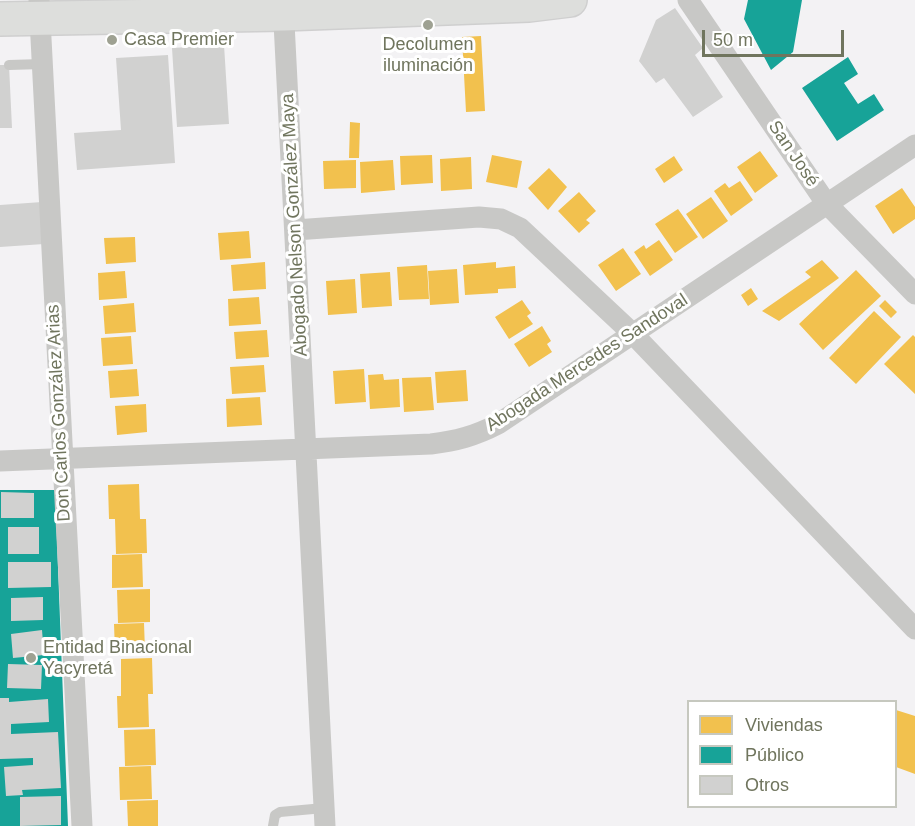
<!DOCTYPE html>
<html>
<head>
<meta charset="utf-8">
<style>
  body { margin:0 }
  #map { position:relative; width:915px; height:826px; overflow:hidden; background:#f3f2f4; font-family:Helvetica,sans-serif }
  canvas { display:block }
  .legend { position:absolute; left:687px; top:700px; width:210px; height:108px; box-sizing:border-box; background:#fff; border:2px solid #c6c8bf; margin:0; padding:8px 10px; list-style:none; font-size:18px; color:#70755e }
  .legend li { display:flex; align-items:center; gap:12px; height:30px }
  .legend b { width:30px; border:2px solid #c6c8bf }
  .scale { position:absolute; left:702px; top:30px; width:142px; height:27px; box-sizing:border-box; border:3px solid #70755e; border-top:0; padding-left:8px; font-size:18px; line-height:21px; white-space:nowrap; color:#70755e; -webkit-text-stroke:4px #fff; paint-order:stroke }
</style>
</head>
<body>
<div id="map">
<canvas width="915" height="826"></canvas>
<ul class="legend">
<li><b style="height:16px;background:#f2c14e"></b>Viviendas</li>
<li><b style="height:16px;background:#17a398"></b>Público</li>
<li><b style="height:16px;background:#d1d1d0"></b>Otros</li>
</ul>
<div class="scale">50 m</div>
</div>
<script>
const ctx = document.querySelector('canvas').getContext('2d');
ctx.lineJoin = 'round';
function paint(path, color) {
  ctx.fillStyle = color;
  ctx.fill(path, 'evenodd');
}
function trace(path, color, width, dash) {
  ctx.strokeStyle = color;
  ctx.lineWidth = width;
  ctx.lineCap = dash ? 'butt' : 'round';
  ctx.setLineDash(dash || []);
  ctx.stroke(path);
}
function write(font, color, halo, rows, align = 'center') {
  ctx.font = font + ' Helvetica,sans-serif';
  ctx.lineWidth = 6;
  ctx.setLineDash([]);
  ctx.textBaseline = 'middle';
  ctx.strokeStyle = halo;
  ctx.fillStyle = color;
  for (const [text, x, y, turn = 0] of rows) {
    ctx.save();
    ctx.translate(x, y);
    ctx.rotate((+turn || 0) * Math.PI / 180);
    ctx.textAlign = isNaN(turn) ? turn : align;
    if (halo) ctx.strokeText(text, 0, 0);
    ctx.fillText(text, 0, 0);
    ctx.restore();
  }
}
paint(new Path2D(`
  M 481,36 L 485,111 L 466,112 L 462,37 Z
  M 350,122 L 360,123 L 359,158 L 349,158 Z
  M 760,151 L 778,176 L 755,193 L 737,167 Z
  M 432,155 L 433,183 L 401,185 L 400,156 Z
  M 492,155 L 522,161 L 517,188 L 486,182 Z
  M 674,156 L 683,170 L 664,183 L 655,169 Z
  M 471,157 L 472,189 L 441,191 L 440,159 Z
  M 356,160 L 356,188 L 324,189 L 323,161 Z
  M 393,160 L 395,190 L 361,193 L 360,162 Z
  M 549,168 L 567,187 L 548,210 L 528,188 Z
  M 740,181 L 753,200 L 731,216 L 714,191 L 725,183 L 729,188 Z
  M 902,188 L 915,207 L 915,219 L 893,234 L 875,206 Z
  M 579,192 L 596,211 L 586,220 L 590,223 L 579,233 L 558,211 Z
  M 711,197 L 728,221 L 703,239 L 686,214 Z
  M 678,209 L 698,237 L 675,253 L 655,224 Z
  M 249,231 L 251,258 L 220,260 L 218,233 Z
  M 135,237 L 136,262 L 106,264 L 104,238 Z
  M 659,240 L 673,260 L 650,276 L 634,252 L 644,245 L 646,249 Z
  M 623,248 L 641,274 L 616,291 L 598,265 Z
  M 822,260 L 839,278 L 779,321 L 762,311 L 811,277 L 805,272 Z
  M 265,262 L 266,289 L 233,291 L 231,265 Z
  M 496,262 L 496,268 L 515,266 L 516,288 L 498,289 L 498,293 L 465,295 L 463,265 Z
  M 427,265 L 429,299 L 399,300 L 397,267 Z
  M 457,269 L 459,303 L 430,305 L 428,271 Z
  M 856,270 L 881,296 L 823,350 L 799,324 Z
  M 125,271 L 127,298 L 99,300 L 98,273 Z
  M 390,272 L 392,306 L 362,308 L 360,274 Z
  M 355,279 L 357,313 L 328,315 L 326,281 Z
  M 751,288 L 758,299 L 748,306 L 741,295 Z
  M 259,297 L 261,324 L 229,326 L 228,299 Z
  M 522,300 L 531,313 L 527,316 L 533,324 L 509,339 L 495,317 Z
  M 885,300 L 897,312 L 891,318 L 879,306 Z
  M 134,303 L 136,332 L 105,334 L 103,306 Z
  M 874,311 L 901,337 L 856,384 L 829,358 Z
  M 542,326 L 551,341 L 547,344 L 552,352 L 529,367 L 514,344 Z
  M 267,330 L 269,357 L 236,359 L 234,332 Z
  M 913,335 L 915,337 L 915,394 L 884,364 Z
  M 131,336 L 133,364 L 103,366 L 101,338 Z
  M 264,365 L 266,392 L 232,394 L 230,367 Z
  M 137,369 L 139,396 L 110,398 L 108,371 Z
  M 364,369 L 366,402 L 335,404 L 333,371 Z
  M 466,370 L 468,401 L 437,403 L 435,372 Z
  M 383,374 L 384,380 L 399,379 L 400,407 L 370,409 L 368,375 Z
  M 431,377 L 434,410 L 404,412 L 402,378 Z
  M 260,397 L 262,425 L 227,427 L 226,399 Z
  M 146,404 L 147,432 L 117,435 L 115,406 Z
  M 139,484 L 140,519 L 146,519 L 147,553 L 116,554 L 115,519 L 109,519 L 108,485 Z
  M 142,554 L 143,587 L 112,588 L 112,555 Z
  M 150,589 L 150,622 L 118,623 L 117,590 Z
  M 144,623 L 145,651 L 115,652 L 114,624 Z
  M 152,658 L 153,694 L 148,694 L 149,727 L 118,728 L 117,696 L 121,696 L 121,659 Z
  M 896,710 L 915,716 L 915,774 L 896,767 Z
  M 155,729 L 156,765 L 125,766 L 124,730 Z
  M 151,766 L 152,799 L 120,800 L 119,767 Z
  M 158,800 L 158,826 L 128,826 L 127,801 Z`), '#f2c14e');
paint(new Path2D(`
  M 748,0 L 802,0 L 793,52 L 771,70 L 744,19 Z
  M 848,57 L 858,74 L 844,83 L 858,104 L 874,94 L 884,110 L 837,141 L 802,88 Z
  M 0,490 L 55,490 L 68,826 L 0,826 Z`), '#17a398');
paint(new Path2D(`
  M 675,8 L 703,48 L 695,55 L 723,97 L 693,117 L 664,78 L 656,83 L 639,61 L 656,20 Z
  M 224,45 L 229,124 L 177,127 L 172,48 Z
  M 168,55 L 175,163 L 77,170 L 74,133 L 121,130 L 116,58 Z
  M 0,65 L 9,65 L 12,128 L 0,128 Z
  M 42,202 L 44,244 L 0,247 L 0,205 Z
  M 1,492 L 34,493 L 34,518 L 1,518 Z
  M 8,527 L 39,527 L 39,554 L 8,554 Z
  M 8,562 L 51,562 L 51,587 L 8,588 Z
  M 43,597 L 43,620 L 11,621 L 11,598 Z
  M 42,630 L 44,655 L 13,658 L 11,634 Z
  M 8,664 L 42,665 L 41,689 L 7,688 Z
  M 0,698 L 9,698 L 9,702 L 48,699 L 49,722 L 11,724 L 11,734 L 58,732 L 61,788 L 22,790 L 23,795 L 6,796 L 4,767 L 33,765 L 33,758 L 0,759 Z
  M 61,796 L 61,825 L 20,826 L 20,797 Z`), '#d1d1d0');
const highway = new Path2D(`
  M 0,19 L 284,14 L 529,5 L 570,0`);
trace(highway, '#cfcfcf', 36);
trace(new Path2D(`
  M 9,65 L 42,64
  M 273,826 L 275,815 L 280,812 L 324,808`), '#c8c8c6', 10);
trace(new Path2D(`
  M 39,0 L 82,826
  M 688,0 L 826,203 L 915,294
  M 283,3 L 325,826
  M 295,230 L 479,217 L 501,219 L 520,228 L 633,334 L 915,629
  M 0,461 L 431,444 C 456,441 475,436 498,424 L 915,145`), '#c8c8c6', 21);
trace(highway, '#dddedc', 33);
for (const [x, y, r, color] of [
  [428,25,6,"#9ea192"],
  [112,40,6,"#9ea192"],
  [31,658,6,"#9ea192"]
]) {
  const dot = new Path2D();
  dot.arc(x, y, r, 0, 2 * Math.PI);
  ctx.fillStyle = color;
  ctx.fill(dot);
  trace(dot, '#fff', 2);
}
write('18px', '#70755e', '#fff', [
  ["Casa Premier",124,40],
  ["Decolumen",428,45,"center"],
  ["iluminación",428,66,"center"],
  ["Entidad Binacional",43,648],
  ["Yacyretá",43,669]
], 'left');
write('18px', '#70755e', '#fff', [
  ["San José",793,154,56],
  ["Abogado Nelson González Maya",295,225,-93],
  ["Abogada Mercedes Sandoval",587,363,-33],
  ["Don Carlos González Arias",59,413,-93]
]);
</script>
</body>
</html>
